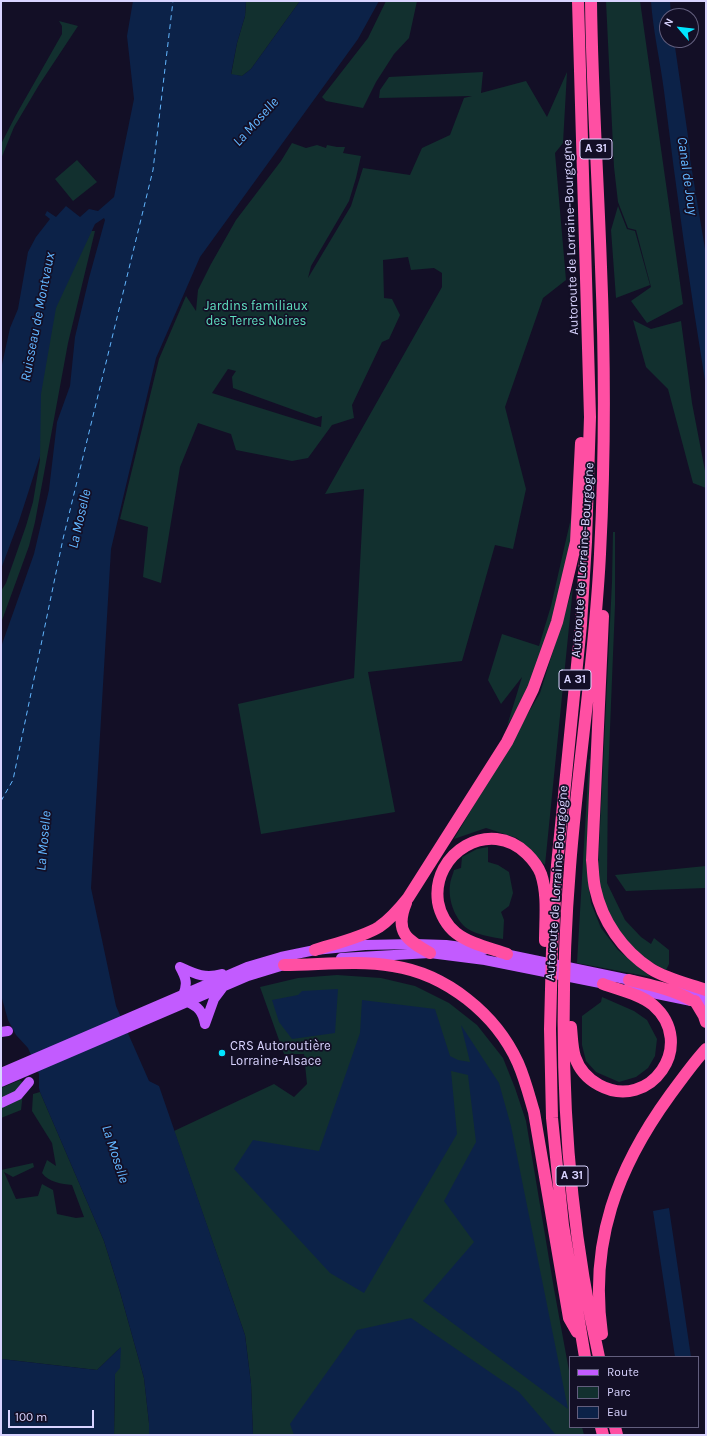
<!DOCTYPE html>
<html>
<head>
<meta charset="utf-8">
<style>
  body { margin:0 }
  #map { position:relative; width:707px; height:1436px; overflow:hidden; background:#130f26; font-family:Karla,sans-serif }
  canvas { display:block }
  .frame { position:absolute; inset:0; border:2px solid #d9d4ff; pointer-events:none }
  .legend { position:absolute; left:569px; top:1356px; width:130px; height:72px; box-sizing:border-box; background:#130f26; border:1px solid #625e7d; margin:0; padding:5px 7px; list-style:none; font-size:12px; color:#d9d4ff }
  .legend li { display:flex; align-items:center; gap:8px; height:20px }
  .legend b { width:20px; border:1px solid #625e7d }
  .north { position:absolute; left:659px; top:8px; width:40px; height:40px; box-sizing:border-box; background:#130f26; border:1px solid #625e7d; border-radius:50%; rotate:298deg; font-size:11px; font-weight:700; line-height:16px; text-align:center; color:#d9d4ff }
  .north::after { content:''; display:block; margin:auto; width:14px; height:18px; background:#00e5ff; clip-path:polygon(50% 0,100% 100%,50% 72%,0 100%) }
  .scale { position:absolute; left:8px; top:1410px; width:86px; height:18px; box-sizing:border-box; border:2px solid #d9d4ff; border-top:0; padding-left:5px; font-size:12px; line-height:14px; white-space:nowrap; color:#d9d4ff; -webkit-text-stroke:3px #130f26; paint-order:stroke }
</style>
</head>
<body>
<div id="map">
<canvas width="707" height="1436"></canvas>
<div class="frame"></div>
<ul class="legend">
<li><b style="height:5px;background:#c25bff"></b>Route</li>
<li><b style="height:11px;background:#12302f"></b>Parc</li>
<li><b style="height:11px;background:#0c2248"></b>Eau</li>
</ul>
<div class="north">N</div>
<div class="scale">100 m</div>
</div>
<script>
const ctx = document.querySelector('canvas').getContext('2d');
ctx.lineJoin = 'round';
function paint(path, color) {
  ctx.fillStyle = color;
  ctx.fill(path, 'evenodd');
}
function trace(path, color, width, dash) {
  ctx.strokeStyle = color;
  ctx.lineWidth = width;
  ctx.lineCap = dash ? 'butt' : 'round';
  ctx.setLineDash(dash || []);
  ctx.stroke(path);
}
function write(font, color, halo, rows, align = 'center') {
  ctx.font = font + ' Karla,sans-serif';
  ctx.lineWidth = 3.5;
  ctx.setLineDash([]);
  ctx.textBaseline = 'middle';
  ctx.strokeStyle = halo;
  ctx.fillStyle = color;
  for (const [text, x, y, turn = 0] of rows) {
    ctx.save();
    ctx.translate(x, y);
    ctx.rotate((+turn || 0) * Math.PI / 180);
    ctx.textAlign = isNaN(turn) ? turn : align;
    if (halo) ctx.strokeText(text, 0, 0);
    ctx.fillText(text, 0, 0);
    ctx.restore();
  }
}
paint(new Path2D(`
  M 246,1 L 300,1 L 251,69 L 242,76 L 231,75 L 237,43 L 245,16 Z
  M 386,1 L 417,1 L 409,38 L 394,54 L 376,82 L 363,108 L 326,101 L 322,97 L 368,38 Z
  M 606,1 L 640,1 L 683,304 L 647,323 L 631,301 L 651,287 L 636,230 L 628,228 L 618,202 L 614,167 Z
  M 59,21 L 78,26 L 39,85 L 14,127 L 1,159 L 1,144 L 16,115 L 62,34 L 62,26 Z
  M 483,72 L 481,93 L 526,81 L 547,117 L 567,72 L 563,143 L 555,153 L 566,280 L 543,298 L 505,407 L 526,489 L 513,549 L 495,545 L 462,661 L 368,672 L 395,812 L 261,834 L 238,704 L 354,678 L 364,489 L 325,494 L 442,287 L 442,273 L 434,268 L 411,270 L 408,257 L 383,260 L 384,298 L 392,299 L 400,315 L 389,339 L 382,342 L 352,405 L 354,418 L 332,425 L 308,458 L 292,461 L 236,450 L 231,434 L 198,423 L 180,467 L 161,583 L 143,577 L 148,527 L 120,519 L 159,359 L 186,296 L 196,311 L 198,290 L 211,264 L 236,220 L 281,161 L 292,143 L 306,148 L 317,145 L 326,148 L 327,145 L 337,147 L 345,147 L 343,153 L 361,156 L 356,178 L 349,201 L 311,266 L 308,278 L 351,206 L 363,168 L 410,175 L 422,148 L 450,135 L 464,98 L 472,96 L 379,98 L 380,90 L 389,77 ZM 228,369 L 236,371 L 232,377 L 233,388 L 316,418 L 322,416 L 321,427 L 212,393 Z
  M 77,160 L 97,182 L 73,201 L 55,179 Z
  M 618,206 L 627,229 L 635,231 L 650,285 L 616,298 L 611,230 Z
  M 90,231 L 95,231 L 68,343 L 35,522 L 29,546 L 1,623 L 1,591 L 6,583 L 26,526 L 33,502 L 40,460 L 32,406 L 40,319 Z
  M 633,320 L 651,329 L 681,321 L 692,403 L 706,476 L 706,488 L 693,483 L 668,389 L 646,367 Z
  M 573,509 L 570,547 L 555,617 L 529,688 L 507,726 L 522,677 L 501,704 L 488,680 L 502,634 L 539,646 L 551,606 Z
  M 613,532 L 615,532 L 615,605 L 608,778 L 607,883 L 625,920 L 641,937 L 651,944 L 654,938 L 669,950 L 669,964 L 666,970 C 633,955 609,924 600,890 C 598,883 598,875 598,868 L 612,582 Z
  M 573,587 L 545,865 L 517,838 L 486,828 L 454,839 L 540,693 Z
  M 589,759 L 591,760 L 586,865 L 591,903 L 601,928 L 618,950 L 651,977 L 577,963 Z
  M 488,847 L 488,862 L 498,865 L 509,872 L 513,893 L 509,906 L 501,912 L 504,920 L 503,939 C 492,937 477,935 468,929 C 455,920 448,900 450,885 C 450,880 453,875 454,870 L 461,868 L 462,857 L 477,849 Z
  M 706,866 L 706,891 L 705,888 L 626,891 L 615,875 Z
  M 337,975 L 381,978 L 415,986 L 449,1003 L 477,1025 L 503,1058 L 515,1088 L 526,1121 L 554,1289 L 570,1376 L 570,1427 L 582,1427 L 584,1435 L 253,1435 L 251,1384 L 245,1335 L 174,1131 L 274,1084 L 294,1097 L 307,1084 L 304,1054 L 284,1054 L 260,987 L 298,978 Z
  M 602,997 L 634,1011 L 647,1020 L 657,1039 L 655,1056 L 648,1068 L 636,1077 L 619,1082 L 596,1072 L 586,1061 L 582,1045 L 582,1016 L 601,1002 Z
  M 20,1080 L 24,1084 L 21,1110 L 1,1118 L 1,1088 Z
  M 40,1092 L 104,1241 L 120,1292 L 144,1378 L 149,1423 L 149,1435 L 114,1435 L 115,1374 L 120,1348 L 97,1370 L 1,1359 L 1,1170 L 33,1163 L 34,1167 L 13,1177 L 4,1172 L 16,1199 L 38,1196 L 42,1184 L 53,1190 L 57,1214 L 76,1218 L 84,1217 L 72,1185 C 62,1184 48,1182 42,1173 L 47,1160 L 56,1166 L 52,1143 L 32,1111 L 33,1094 Z`), '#12302f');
paint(new Path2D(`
  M 133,1 L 246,1 L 245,16 L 237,43 L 231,74 L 242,76 L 251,69 L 300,1 L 379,1 L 358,39 L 200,257 L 156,358 L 111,549 L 91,888 L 116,1006 L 149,1081 L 159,1086 L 245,1335 L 251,1384 L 253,1435 L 149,1435 L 149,1423 L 144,1378 L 120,1292 L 104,1241 L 40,1092 L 39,1088 L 39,1074 L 28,1048 L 16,1035 L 8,1020 L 1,995 L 1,647 L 34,554 L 49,490 L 57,422 L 70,386 L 75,337 L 89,278 L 105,220 L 104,218 L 95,224 L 56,308 L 41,394 L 40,456 L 19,521 L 1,569 L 1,369 L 10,328 L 18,309 L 28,252 L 36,237 L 50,219 L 45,215 L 47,211 L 56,217 L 66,206 L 80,217 L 89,209 L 98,211 L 114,197 L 134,99 L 127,36 Z
  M 651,1 L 670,1 L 671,16 L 667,16 L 667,40 L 674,40 L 690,150 L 690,159 L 706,255 L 706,387 C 690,289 676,190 664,91 C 660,60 653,31 651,1 Z
  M 338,989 L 335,1033 L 292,1039 L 279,1022 L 272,1000 L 298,995 L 302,991 Z
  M 362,1000 L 435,1009 L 450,1056 L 458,1060 L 470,1062 L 461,1025 L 499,1083 L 511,1126 L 568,1409 L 423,1301 L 474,1242 L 444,1201 L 476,1142 L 468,1075 L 451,1071 L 457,1134 L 364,1293 L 330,1273 L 234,1169 L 253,1140 L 319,1151 L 360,1033 Z
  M 669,1208 L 691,1357 L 675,1357 L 653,1211 Z
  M 411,1318 L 519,1392 L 556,1435 L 294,1435 L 290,1424 L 357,1330 Z
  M 121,1347 L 120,1368 L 115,1374 L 114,1435 L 1,1435 L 1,1359 L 97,1370 Z`), '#0c2248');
trace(new Path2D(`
  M 1,801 L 13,780 L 63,539 L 153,170 L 173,1`), '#62b6ff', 1, [5, 4]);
trace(new Path2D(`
  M 500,953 L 635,981
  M 341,958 L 430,953 L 485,960 L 610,985
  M 180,967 C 195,974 205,979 222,974
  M 180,967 C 186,978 188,984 183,995
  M 628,988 L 706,1004
  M 674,988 L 706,995
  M 187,1002 C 198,1006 203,1012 205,1024
  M 205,1024 L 214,999 L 223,987
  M 1,1032 L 8,1031
  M 1,1073 L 247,967 L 281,957 L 315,950 L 365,945 L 414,944 L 446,945 L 484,950
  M 1,1082 L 248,976 L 284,965 L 292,964
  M 1,1103 L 18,1095 L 29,1082`), '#c25bff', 10);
trace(new Path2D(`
  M 578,1 L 590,417 L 586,542 L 581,625 L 557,865 L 552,950 L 550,1029 L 552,1118 L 563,1225 L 585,1357
  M 591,1 C 592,90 598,179 601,267 C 605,363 605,459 600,554 C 595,659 578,763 570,867 C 557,1030 563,1198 599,1357
  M 603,616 L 592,860 C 593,869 593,879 595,888 C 602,921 623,951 651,969 C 667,979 689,984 706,990
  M 406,903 C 394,932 407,940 430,953
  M 315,950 C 334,944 363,937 379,927 C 391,919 400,908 408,898 L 507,742 L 533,689 L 557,622 L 576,542 L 581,443
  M 507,954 C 490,948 470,944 456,933 C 447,926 440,914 438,902 C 431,853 490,817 527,854 C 533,860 538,866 541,874 C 548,895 545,919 545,941
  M 284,965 C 320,965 357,960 393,966 C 446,974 496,1014 518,1063 C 525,1079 529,1095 534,1112 L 569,1318 L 577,1332
  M 629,980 C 650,985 673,989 691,1000
  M 695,1001 L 704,1016 L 706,1022
  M 571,1027 C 572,1037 572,1048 575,1057 C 579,1069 588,1079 599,1085 C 650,1113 698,1044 653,1005 C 640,994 619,990 603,984
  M 602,1334 C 589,1242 617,1168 670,1095 C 682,1079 693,1063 706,1049
  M 601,1427 L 603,1435
  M 615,1427 L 617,1435`), '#ff4fa3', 12);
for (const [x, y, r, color] of [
  [222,1053,4,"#00e5ff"]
]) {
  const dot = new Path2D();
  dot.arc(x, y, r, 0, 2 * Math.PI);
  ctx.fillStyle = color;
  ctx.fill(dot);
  trace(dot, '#130f26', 1.5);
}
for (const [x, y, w] of [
  [596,149,32],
  [575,680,32],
  [572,1176,32]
]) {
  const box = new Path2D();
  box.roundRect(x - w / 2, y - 10, w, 20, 3);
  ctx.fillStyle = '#130f26';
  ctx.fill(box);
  trace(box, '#d9d4ff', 1);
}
write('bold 12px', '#d9d4ff', null, [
  ["A 31",596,149],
  ["A 31",575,680],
  ["A 31",572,1176]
]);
write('13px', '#d9d4ff', '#130f26', [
  ["Autoroute de Lorraine-Bourgogne",571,237,-92],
  ["Autoroute de Lorraine-Bourgogne",583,560,-86],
  ["Autoroute de Lorraine-Bourgogne",557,883,-86]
]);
write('13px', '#5fe0c0', '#130f26', [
  ["Jardins familiaux",256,306],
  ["des Terres Noires",256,321]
]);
write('13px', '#d9d4ff', '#130f26', [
  ["CRS Autoroutière",230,1046],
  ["Lorraine-Alsace",230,1061]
], 'left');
write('italic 14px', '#62b6ff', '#130f26', [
  ["La Moselle",256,122,-48],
  ["Canal de Jouy",687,176,82],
  ["Ruisseau de Montvaux",38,317,-79],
  ["La Moselle",80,519,-77],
  ["La Moselle",44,841,-85],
  ["La Moselle",115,1154,72]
]);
</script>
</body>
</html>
